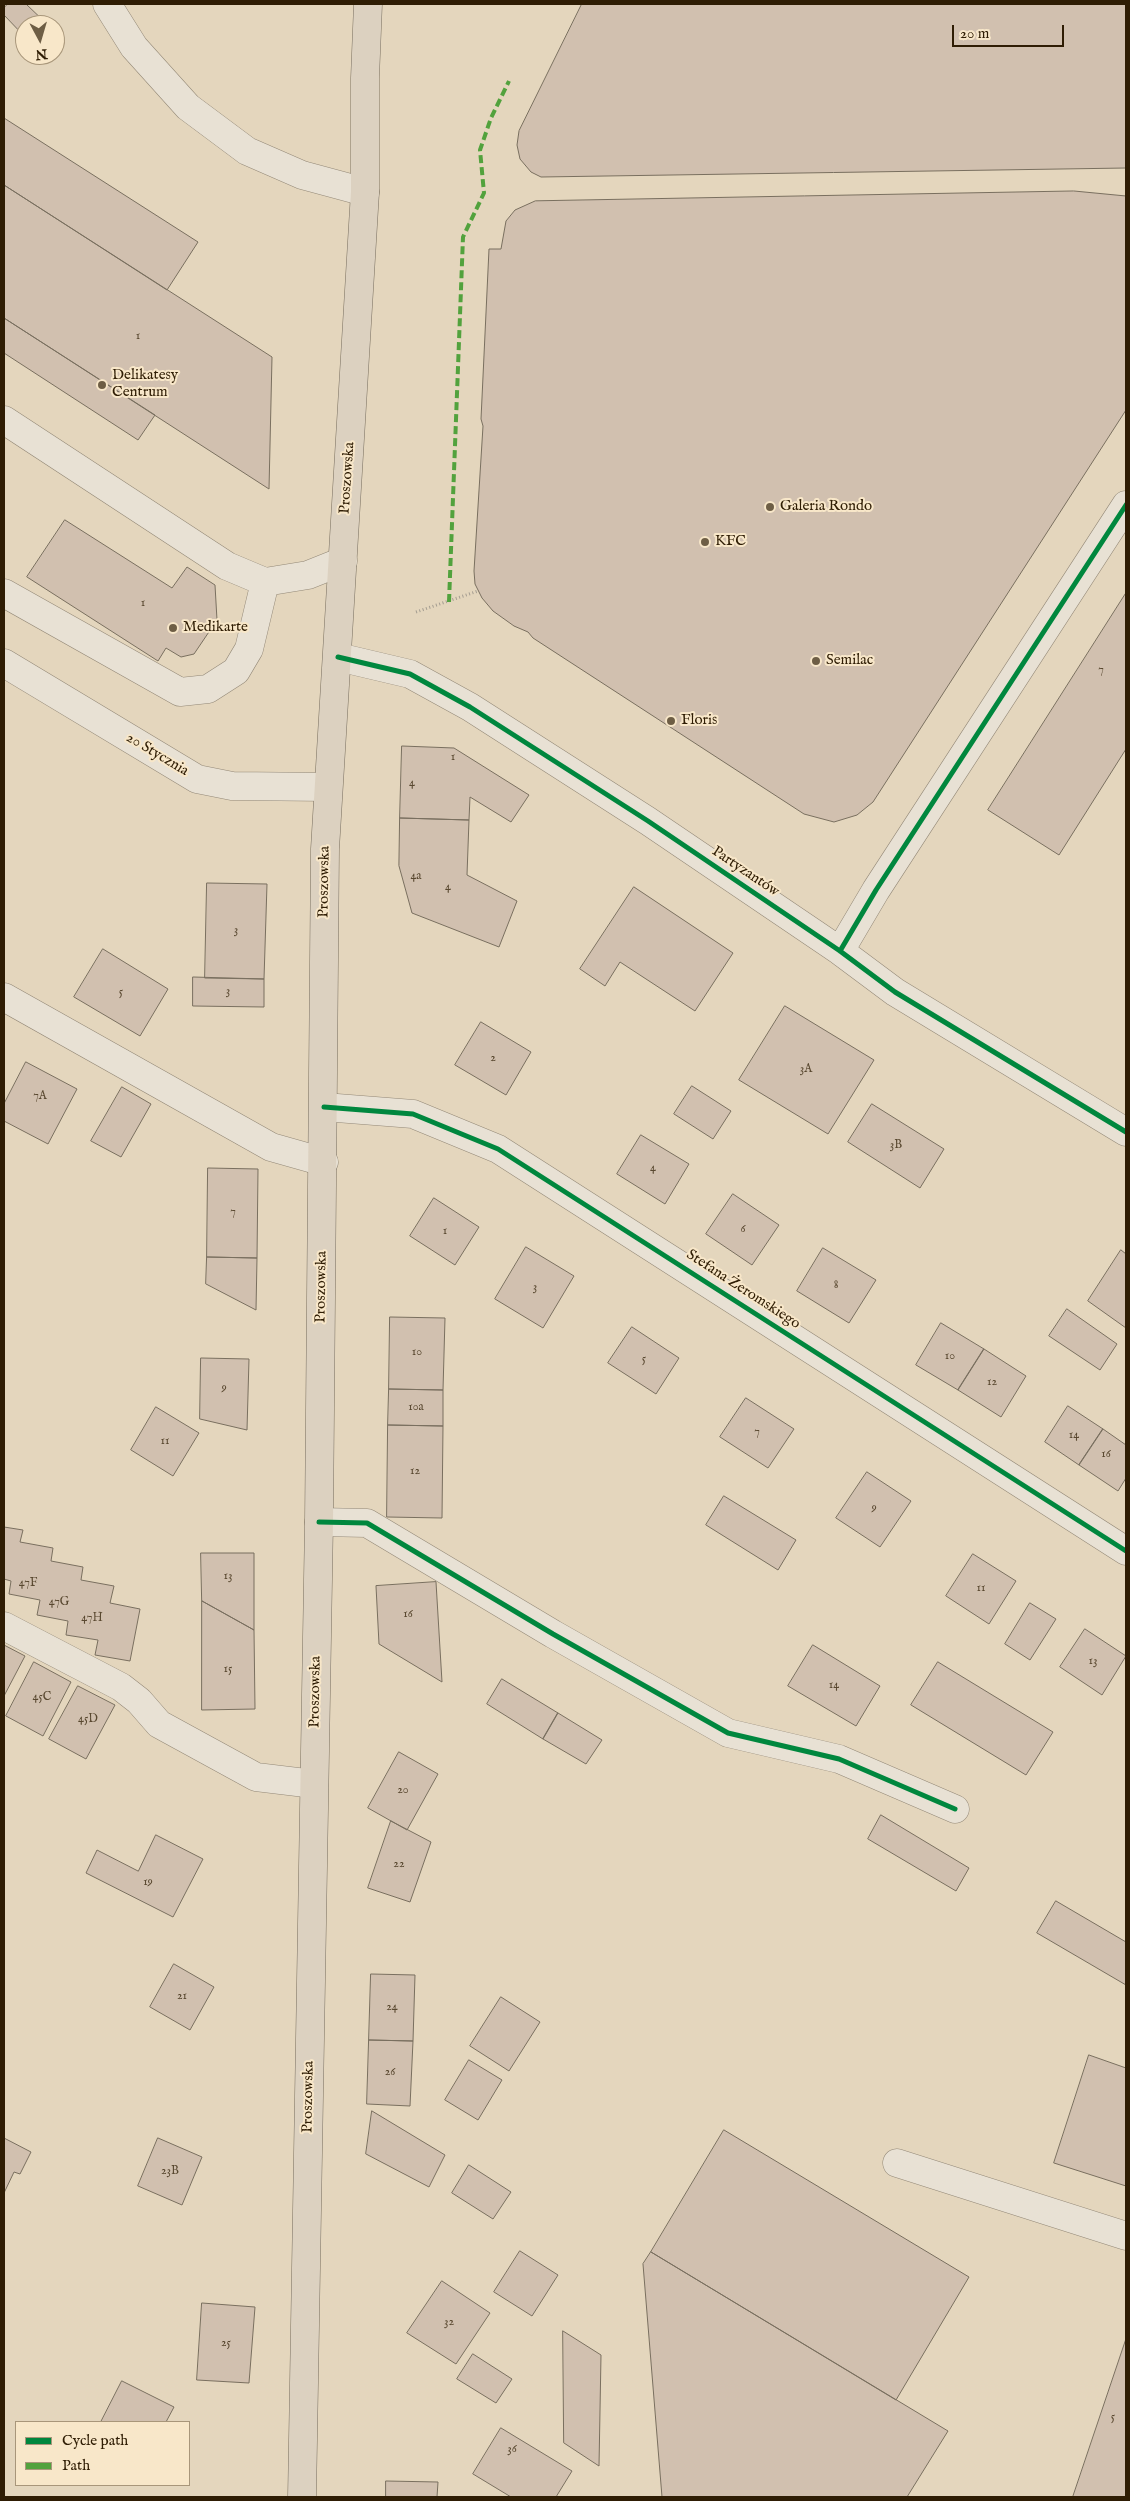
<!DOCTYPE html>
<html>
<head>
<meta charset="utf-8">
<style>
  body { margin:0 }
  #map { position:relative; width:1130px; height:2501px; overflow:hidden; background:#e4d6bd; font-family:"IM FELL English",serif }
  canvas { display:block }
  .frame { position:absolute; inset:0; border:5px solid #2f1d04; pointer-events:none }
  .legend { position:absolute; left:15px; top:2421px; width:175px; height:65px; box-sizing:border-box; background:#f8e7c9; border:1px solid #a8967a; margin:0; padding:6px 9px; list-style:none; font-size:15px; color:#2f1d04 }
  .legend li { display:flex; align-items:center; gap:10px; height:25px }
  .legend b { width:25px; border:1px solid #a8967a }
  .north { position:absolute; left:15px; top:15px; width:50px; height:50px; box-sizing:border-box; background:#f8e7c9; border:1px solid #a8967a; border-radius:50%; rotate:174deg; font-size:14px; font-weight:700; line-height:20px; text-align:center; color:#2f1d04 }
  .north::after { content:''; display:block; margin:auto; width:18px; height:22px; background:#6e5e45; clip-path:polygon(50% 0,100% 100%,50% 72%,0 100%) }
  .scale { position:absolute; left:952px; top:25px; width:112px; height:22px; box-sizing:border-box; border:2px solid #2f1d04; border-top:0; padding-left:6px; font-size:15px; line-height:18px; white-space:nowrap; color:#2f1d04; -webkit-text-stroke:4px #f8e7c9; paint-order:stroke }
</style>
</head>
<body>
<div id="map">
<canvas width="1130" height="2501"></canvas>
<div class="frame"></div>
<ul class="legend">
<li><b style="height:6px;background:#00873e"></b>Cycle path</li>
<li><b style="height:6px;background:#52a23d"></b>Path</li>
</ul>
<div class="north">N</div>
<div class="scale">20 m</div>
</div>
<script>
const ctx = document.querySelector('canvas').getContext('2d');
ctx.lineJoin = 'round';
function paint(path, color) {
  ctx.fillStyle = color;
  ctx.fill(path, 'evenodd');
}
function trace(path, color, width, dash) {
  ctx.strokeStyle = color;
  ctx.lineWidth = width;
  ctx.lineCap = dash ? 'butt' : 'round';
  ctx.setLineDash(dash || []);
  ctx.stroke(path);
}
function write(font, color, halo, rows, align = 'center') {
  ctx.font = font + ' "IM FELL English",serif';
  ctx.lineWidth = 4;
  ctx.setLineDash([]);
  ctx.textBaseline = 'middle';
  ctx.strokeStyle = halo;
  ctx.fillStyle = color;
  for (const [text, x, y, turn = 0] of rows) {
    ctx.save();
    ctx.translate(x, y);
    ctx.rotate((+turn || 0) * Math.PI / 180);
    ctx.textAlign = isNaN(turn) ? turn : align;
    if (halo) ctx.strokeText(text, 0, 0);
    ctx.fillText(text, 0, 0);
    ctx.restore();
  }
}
const building = new Path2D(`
  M 8,4 L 26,4 L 48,25 L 25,25 L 25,37 L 4,15 L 4,8 Z
  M 582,4 L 1126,4 L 1126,168 L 541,177 L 531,172 L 520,159 L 517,145 L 519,131 Z
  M 4,118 L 198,242 L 167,290 L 4,185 Z
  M 4,185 L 272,357 L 269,489 L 4,318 Z
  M 1074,191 L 1126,196 L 1126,410 L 873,802 L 857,815 L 834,822 L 804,814 L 533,638 L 528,632 L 514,626 L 493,611 L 482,598 L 475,584 L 474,571 L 483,426 L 481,419 L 489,249 L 501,249 L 506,221 L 515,210 L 535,201 Z
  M 4,318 L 155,415 L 138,440 L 4,353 Z
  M 65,520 L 172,588 L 187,567 L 215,585 L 217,620 L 194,654 L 181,657 L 166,648 L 158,661 L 27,577 Z
  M 1126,593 L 1126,749 L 1059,855 L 988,810 Z
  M 402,746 L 454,748 L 529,795 L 511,822 L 470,797 L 469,820 L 400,818 Z
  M 400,818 L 469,820 L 467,875 L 517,901 L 499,947 L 412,913 L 399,866 Z
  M 207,883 L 267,884 L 264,979 L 205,978 Z
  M 634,887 L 733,953 L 695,1011 L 620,962 L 605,986 L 580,969 Z
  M 103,949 L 168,989 L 140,1036 L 74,997 Z
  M 193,977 L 264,979 L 264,1007 L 193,1006 Z
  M 785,1006 L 874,1060 L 828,1134 L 739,1080 Z
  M 481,1022 L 531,1052 L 506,1095 L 455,1065 Z
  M 26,1062 L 77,1089 L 48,1144 L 4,1121 L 4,1104 Z
  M 692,1086 L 731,1111 L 713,1139 L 674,1114 Z
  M 122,1087 L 151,1104 L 121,1157 L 91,1141 Z
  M 872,1104 L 944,1149 L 920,1188 L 848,1142 Z
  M 641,1135 L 689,1164 L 665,1204 L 617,1174 Z
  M 208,1168 L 258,1169 L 257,1258 L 207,1257 Z
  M 733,1194 L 779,1225 L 752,1265 L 706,1234 Z
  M 434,1198 L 479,1227 L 455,1265 L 410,1236 Z
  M 526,1247 L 574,1276 L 543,1328 L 495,1299 Z
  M 823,1248 L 876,1280 L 849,1323 L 797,1291 Z
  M 1121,1250 L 1126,1254 L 1126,1328 L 1088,1301 Z
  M 207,1257 L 257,1258 L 256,1310 L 206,1284 Z
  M 1067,1309 L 1117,1344 L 1100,1370 L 1049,1336 Z
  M 390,1317 L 445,1318 L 443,1390 L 389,1389 Z
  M 941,1323 L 984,1349 L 958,1390 L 916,1365 Z
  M 632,1327 L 679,1358 L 656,1394 L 608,1363 Z
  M 984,1349 L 1026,1376 L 1001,1417 L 958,1390 Z
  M 201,1358 L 249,1359 L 247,1430 L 200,1419 Z
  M 389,1389 L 443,1390 L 443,1426 L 388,1425 Z
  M 746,1398 L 794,1429 L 768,1468 L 720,1437 Z
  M 1068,1406 L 1103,1429 L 1079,1465 L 1045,1442 Z
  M 156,1407 L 199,1433 L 173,1476 L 131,1450 Z
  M 388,1425 L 443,1426 L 442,1518 L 387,1517 Z
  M 1103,1429 L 1126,1445 L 1126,1478 L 1118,1491 L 1079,1465 Z
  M 867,1472 L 911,1501 L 880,1547 L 836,1518 Z
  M 724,1496 L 796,1540 L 778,1570 L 706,1525 Z
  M 4,1527 L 23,1530 L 20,1542 L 53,1548 L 51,1561 L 83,1567 L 81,1580 L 114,1586 L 110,1603 L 140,1609 L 130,1661 L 95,1655 L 98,1640 L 66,1635 L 68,1621 L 37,1615 L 40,1600 L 9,1594 L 11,1581 L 4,1579 Z
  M 201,1553 L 254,1553 L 254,1630 L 202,1601 Z
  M 973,1554 L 1016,1581 L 989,1624 L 946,1596 Z
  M 436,1582 L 442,1682 L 379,1644 L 376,1586 Z
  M 202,1601 L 254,1630 L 255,1709 L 202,1710 Z
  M 1030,1603 L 1056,1619 L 1030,1660 L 1005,1644 Z
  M 1085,1629 L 1126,1656 L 1102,1695 L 1060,1667 Z
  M 4,1645 L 25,1656 L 4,1696 Z
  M 813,1645 L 880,1686 L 856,1726 L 788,1686 Z
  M 34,1662 L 71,1682 L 43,1736 L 6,1716 Z
  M 938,1662 L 1053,1732 L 1026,1775 L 911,1705 Z
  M 502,1679 L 558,1713 L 543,1739 L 487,1704 Z
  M 78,1686 L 115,1705 L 86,1759 L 49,1739 Z
  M 558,1713 L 602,1740 L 586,1764 L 543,1739 Z
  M 399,1752 L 438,1774 L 407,1830 L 368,1808 Z
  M 881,1815 L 969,1868 L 956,1891 L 868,1839 Z
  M 391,1821 L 431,1842 L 410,1902 L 368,1888 Z
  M 156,1835 L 203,1859 L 173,1917 L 86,1873 L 97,1850 L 138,1871 Z
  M 1056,1901 L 1126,1942 L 1126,1985 L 1037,1933 Z
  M 174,1964 L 214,1987 L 190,2030 L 150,2007 Z
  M 371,1974 L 415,1975 L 413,2041 L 369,2040 Z
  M 501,1997 L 540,2022 L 509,2071 L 470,2046 Z
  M 369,2040 L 413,2041 L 410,2106 L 367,2104 Z
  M 1089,2055 L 1126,2068 L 1126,2186 L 1054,2163 Z
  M 469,2060 L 502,2080 L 478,2120 L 445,2100 Z
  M 372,2111 L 445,2155 L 429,2187 L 366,2154 Z
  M 724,2130 L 969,2277 L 896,2400 L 651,2252 Z
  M 4,2138 L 31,2152 L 20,2174 L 14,2172 L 4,2193 Z
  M 158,2138 L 202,2157 L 182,2205 L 138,2186 Z
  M 469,2165 L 511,2192 L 493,2219 L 452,2193 Z
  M 520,2251 L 558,2275 L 532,2316 L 494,2292 Z
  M 651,2252 L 948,2431 L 907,2497 L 662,2497 L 643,2264 Z
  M 442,2281 L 490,2313 L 456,2364 L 407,2333 Z
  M 202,2303 L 255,2307 L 249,2383 L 197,2380 Z
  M 563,2331 L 601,2355 L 599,2466 L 564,2443 Z
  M 1126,2339 L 1126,2497 L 1073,2497 Z
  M 473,2354 L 512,2379 L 496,2403 L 457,2379 Z
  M 122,2381 L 174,2407 L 166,2422 L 101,2422 Z
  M 501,2428 L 572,2471 L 556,2497 L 511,2497 L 473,2474 Z
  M 386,2481 L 438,2482 L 437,2497 L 386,2497 Z`);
paint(building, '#d1c0af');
trace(building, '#796f5f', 1);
const minor = new Path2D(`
  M 107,4 L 134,47 L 188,107 L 247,151 L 302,175 L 365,192
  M 4,420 L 227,566 L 265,582 L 308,575 L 343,561
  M 4,593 L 180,692 L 208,689 L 236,671 L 249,649 L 265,582
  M 338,657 L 410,674 L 470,707 L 648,821 L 840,951 L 895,992 L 1126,1132
  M 4,663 L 197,779 L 232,786 L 328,787
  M 840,951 L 876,890 L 1126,505
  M 4,997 L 271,1147 L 324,1162
  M 324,1107 L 413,1114 L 498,1149 L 1126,1551
  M 319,1522 L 367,1523 L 553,1634 L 728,1733 L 839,1759 L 955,1809
  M 4,1626 L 121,1687 L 139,1701 L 159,1724 L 256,1777 L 314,1784
  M 897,2163 L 1126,2236`);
const major = new Path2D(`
  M 302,2497 L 319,1522 L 325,849 L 365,192 L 365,78 L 368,4`);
trace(minor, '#938877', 29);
trace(major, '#796f5f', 29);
trace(new Path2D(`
  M 416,612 L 478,591`), '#a49d91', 3, [1, 2.5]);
trace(minor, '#e8e1d4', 28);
trace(major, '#dcd1c0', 28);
trace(new Path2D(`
  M 449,602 L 463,237 L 484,193 L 480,150 L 491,118 L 509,81`), '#52a23d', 4, [8, 4]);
trace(new Path2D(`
  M 338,657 L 410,674 L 470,707 L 648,821 L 840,951 L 895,992 L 1126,1132
  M 840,951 L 876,890 L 1126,505
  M 324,1107 L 413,1114 L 498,1149 L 1126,1551
  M 319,1522 L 367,1523 L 553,1634 L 728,1733 L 839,1759 L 955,1809`), '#00873e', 5);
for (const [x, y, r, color] of [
  [102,385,5,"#6e5e45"],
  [770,507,5,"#6e5e45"],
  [705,542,5,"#6e5e45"],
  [173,628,5,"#6e5e45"],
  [816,661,5,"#6e5e45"],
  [671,721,5,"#6e5e45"]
]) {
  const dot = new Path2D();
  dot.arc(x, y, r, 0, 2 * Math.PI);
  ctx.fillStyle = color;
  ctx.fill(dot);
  trace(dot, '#f8e7c9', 2);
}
write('12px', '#594830', null, [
  ["1",138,337],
  ["1",143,604],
  ["7",1101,671],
  ["1",453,758],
  ["4",412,784],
  ["4a",416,877],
  ["4",448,888],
  ["3",236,931],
  ["3",228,992],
  ["5",121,993],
  ["2",493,1059],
  ["3A",806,1070],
  ["7A",40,1097],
  ["3B",896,1146],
  ["4",653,1169],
  ["7",233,1213],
  ["6",743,1230],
  ["1",445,1232],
  ["8",836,1286],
  ["3",535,1288],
  ["10",417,1353],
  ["10",950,1357],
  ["5",644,1360],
  ["12",992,1383],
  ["9",224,1389],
  ["10a",416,1408],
  ["7",757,1433],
  ["14",1074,1436],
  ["11",165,1442],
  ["16",1106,1455],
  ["12",415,1472],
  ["9",874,1509],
  ["13",228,1577],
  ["47F",28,1584],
  ["11",981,1589],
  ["47G",59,1603],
  ["16",408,1615],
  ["47H",92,1619],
  ["13",1093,1662],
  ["15",228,1670],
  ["14",834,1686],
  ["45C",42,1698],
  ["45D",88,1720],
  ["20",403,1791],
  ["22",399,1865],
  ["19",148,1883],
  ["21",182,1997],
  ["24",392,2008],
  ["26",390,2073],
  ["23B",170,2172],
  ["32",449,2323],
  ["25",226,2344],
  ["5",1113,2418],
  ["36",512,2450]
]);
write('15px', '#2f1d04', '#f8e7c9', [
  ["Delikatesy",112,376],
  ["Centrum",112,393],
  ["Galeria Rondo",780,507],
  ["KFC",715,542],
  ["Medikarte",183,628],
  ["Semilac",826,661],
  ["Floris",681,721]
], 'left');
write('15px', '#2f1d04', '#f8e7c9', [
  ["Proszowska",348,478,-86],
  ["20 Stycznia",157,755,31],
  ["Partyzantów",745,872,34],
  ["Proszowska",325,882,-89],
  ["Proszowska",322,1287,-89],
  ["Stefana Żeromskiego",743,1290,33],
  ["Proszowska",316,1692,-89],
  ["Proszowska",309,2097,-89]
]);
</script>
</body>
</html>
